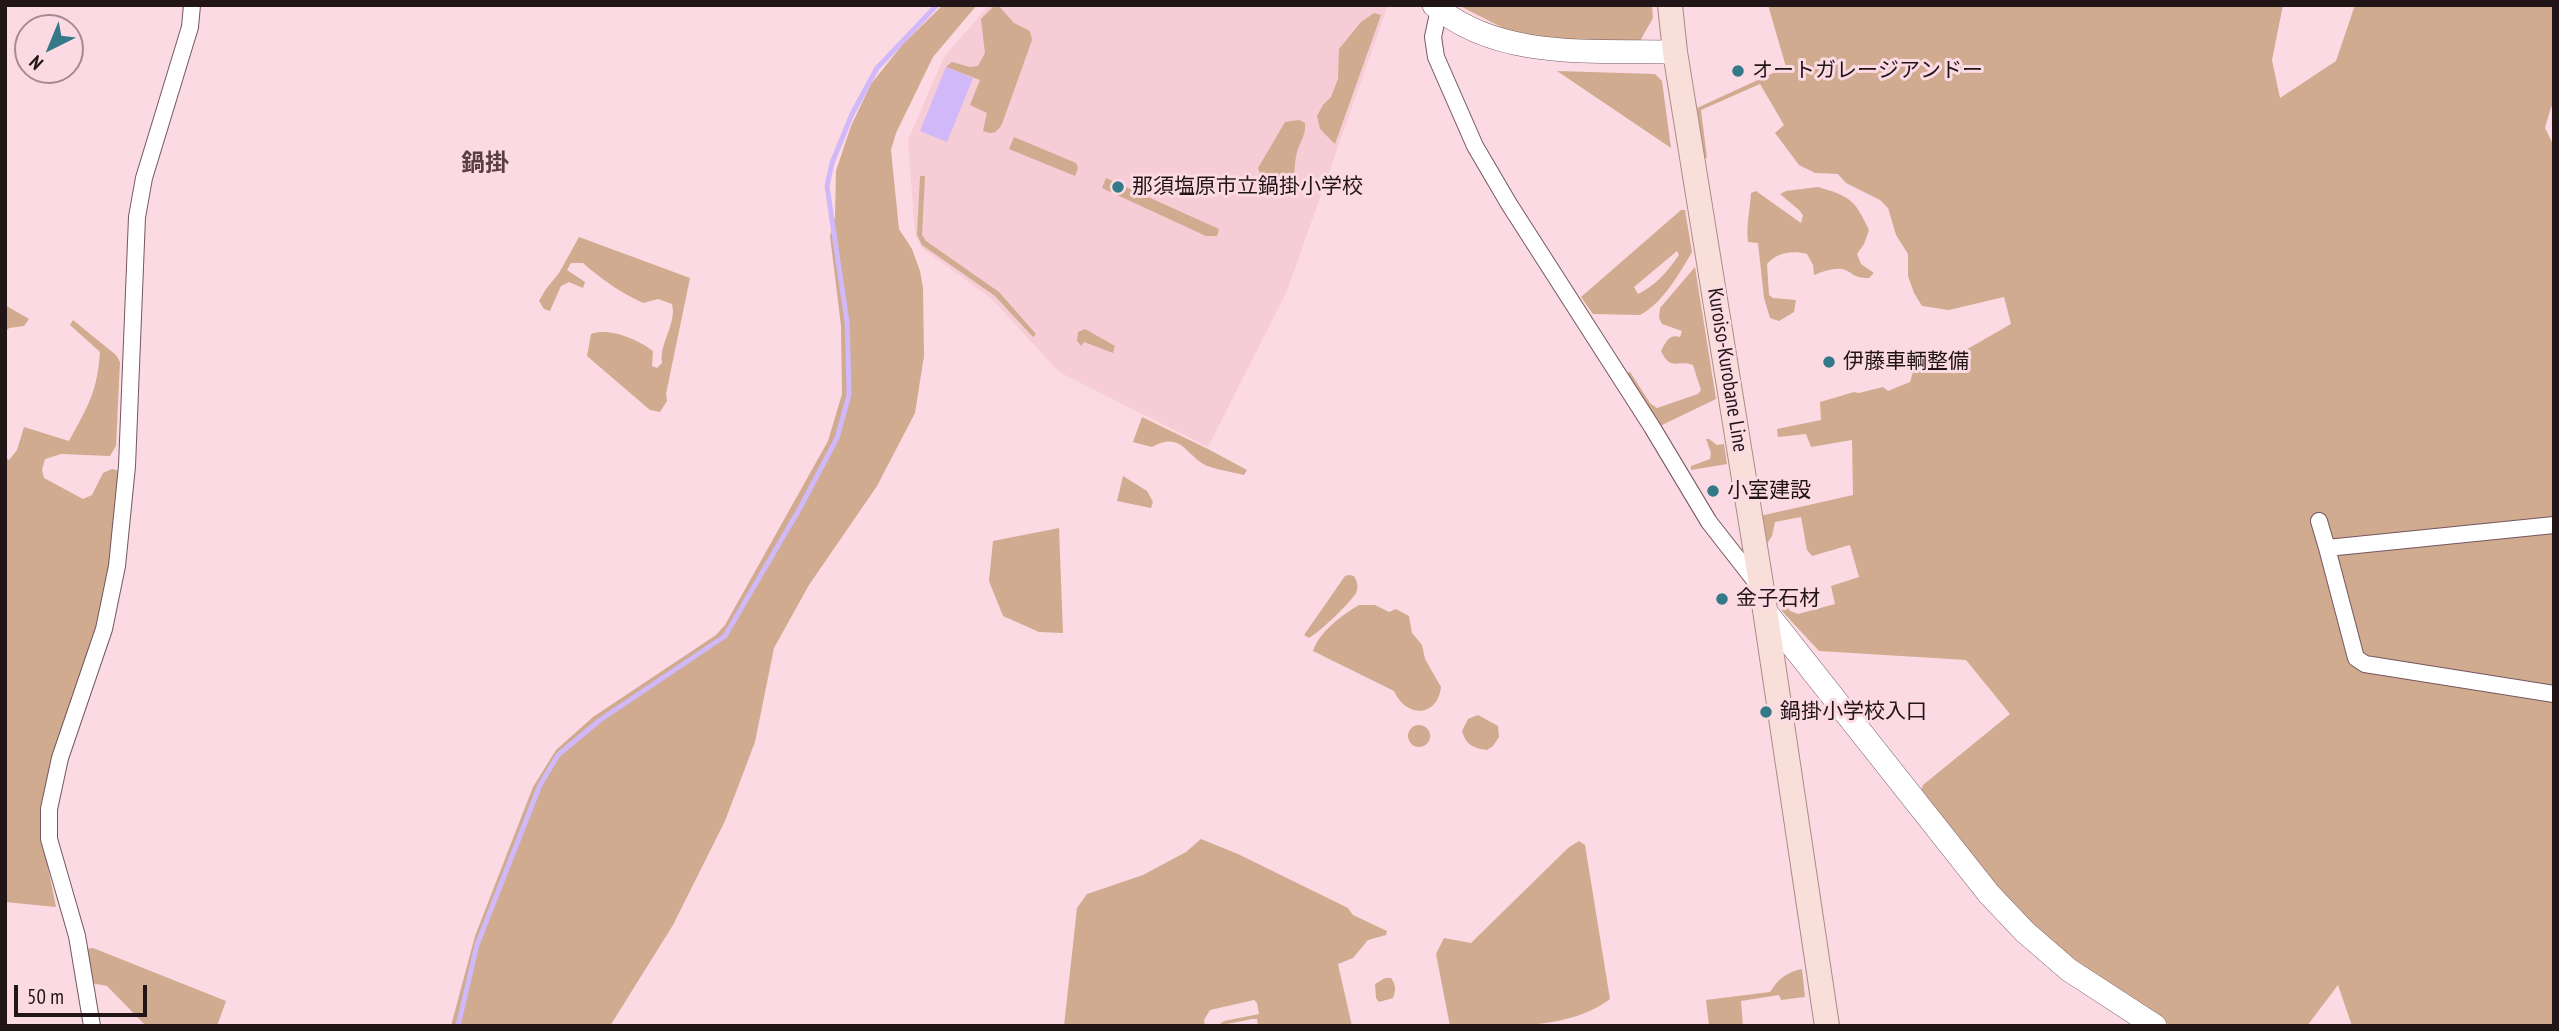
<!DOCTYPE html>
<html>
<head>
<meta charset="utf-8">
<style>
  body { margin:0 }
  #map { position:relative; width:2559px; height:1031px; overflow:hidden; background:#fcdae3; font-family:"PT Sans Narrow",sans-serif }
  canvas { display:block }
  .frame { position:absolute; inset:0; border:7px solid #211518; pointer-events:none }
  .north { position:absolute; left:14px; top:14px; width:70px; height:70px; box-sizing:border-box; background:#fcdae3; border:2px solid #a48b92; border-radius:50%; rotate:223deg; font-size:19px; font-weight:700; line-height:28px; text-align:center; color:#211518 }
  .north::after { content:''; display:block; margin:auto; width:24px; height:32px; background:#347988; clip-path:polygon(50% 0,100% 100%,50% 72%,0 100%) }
  .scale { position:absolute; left:14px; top:985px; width:133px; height:32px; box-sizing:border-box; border:4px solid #211518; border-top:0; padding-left:9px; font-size:21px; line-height:24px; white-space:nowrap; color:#211518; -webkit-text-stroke:5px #fcdae3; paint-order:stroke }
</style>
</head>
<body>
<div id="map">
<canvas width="2559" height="1031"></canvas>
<div class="frame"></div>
<div class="north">N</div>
<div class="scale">50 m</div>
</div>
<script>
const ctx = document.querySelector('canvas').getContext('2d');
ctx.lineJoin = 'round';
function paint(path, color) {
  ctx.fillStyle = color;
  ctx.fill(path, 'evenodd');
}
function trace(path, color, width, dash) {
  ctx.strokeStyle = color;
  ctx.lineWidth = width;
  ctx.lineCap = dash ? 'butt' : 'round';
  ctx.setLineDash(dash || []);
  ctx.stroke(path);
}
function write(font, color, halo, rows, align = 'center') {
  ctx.font = font + ' "PT Sans Narrow","Noto Sans JP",sans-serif';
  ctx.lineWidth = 6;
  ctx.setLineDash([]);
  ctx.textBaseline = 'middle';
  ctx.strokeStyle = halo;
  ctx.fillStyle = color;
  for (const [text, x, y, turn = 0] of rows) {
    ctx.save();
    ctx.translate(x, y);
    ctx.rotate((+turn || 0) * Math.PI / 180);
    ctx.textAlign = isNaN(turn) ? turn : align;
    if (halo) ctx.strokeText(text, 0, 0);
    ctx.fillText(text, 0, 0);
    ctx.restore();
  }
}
paint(new Path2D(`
  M 989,5 L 1388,5 L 1287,291 L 1208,447 L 1059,372 L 992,299 L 922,248 L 915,234 L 908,140 L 944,57 Z`), '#f6ccd6');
paint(new Path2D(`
  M 943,5 L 977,5 L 933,57 L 896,133 L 891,150 L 899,229 L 912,249 L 920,271 L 923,288 L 924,356 L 915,413 L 877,486 L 809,585 L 774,648 L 755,742 L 725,821 L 673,925 L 610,1026 L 451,1026 L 475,936 L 533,787 L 556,750 L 593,717 L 716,635 L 725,625 L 828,441 L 842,394 L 841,326 L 830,236 L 835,217 L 836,171 L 851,126 L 871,84 L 903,44 Z
  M 995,5 L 998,5 L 1014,23 L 1030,31 L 1032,40 L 1002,124 C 996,133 994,135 983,131 L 987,113 L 970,105 L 980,80 L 946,67 L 952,62 L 970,67 L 978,66 L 985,53 L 981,19 Z
  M 1458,5 L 1652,5 L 1653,18 L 1640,41 L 1545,42 L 1509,31 Z
  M 1768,5 L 2283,5 L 2272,60 L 2280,98 L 2336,61 L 2355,5 L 2554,5 L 2554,108 L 2551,107 L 2545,128 L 2554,146 L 2554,1026 L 2352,1026 L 2338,985 L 2307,1026 L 2172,1026 L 2118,995 L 2028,927 L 1921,791 L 1923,785 L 2010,714 L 1966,660 L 1819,651 L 1781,610 L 1778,597 L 1781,597 L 1790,611 L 1798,614 L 1835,604 L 1831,586 L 1859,577 L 1850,545 L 1812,556 L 1807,550 L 1801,517 L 1775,522 L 1772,536 L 1766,545 L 1760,516 L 1853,495 L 1852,440 L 1811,447 L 1806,434 L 1778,437 L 1777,429 L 1821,420 L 1820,402 L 1854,392 L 1859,393 L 1883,387 L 1888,391 L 1910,382 L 1915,365 L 1929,358 L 1950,359 L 2011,324 L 2004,297 L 1949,310 L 1922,306 L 1914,293 L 1908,276 L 1908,254 L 1896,235 L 1888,208 L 1880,200 L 1846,183 L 1838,174 L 1815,173 L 1799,165 L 1775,133 L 1784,125 L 1760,84 L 1701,110 L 1707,158 L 1704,158 L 1697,108 L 1786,67 Z
  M 1374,13 L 1381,15 L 1335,144 L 1320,129 L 1317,116 L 1323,105 L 1331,97 L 1338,79 L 1339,49 L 1361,22 Z
  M 1557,71 L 1655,74 L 1662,81 L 1671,148 Z
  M 1299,120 L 1305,123 C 1306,136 1300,141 1297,152 C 1292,172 1300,178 1278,193 L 1261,176 L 1258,168 L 1285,122 Z
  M 1014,137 L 1076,163 L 1078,168 L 1075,176 L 1009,149 Z
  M 920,176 L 925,176 L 922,235 L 926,241 L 999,292 L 1036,334 L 1033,337 L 995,296 L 922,245 L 917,235 Z
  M 1106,178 L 1219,229 L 1217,236 L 1206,236 L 1102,188 Z
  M 1818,187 C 1850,196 1855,200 1869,230 L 1864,244 L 1857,254 L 1861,264 L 1874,273 L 1869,278 C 1851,278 1854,272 1842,269 C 1833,268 1822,272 1814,275 L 1813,265 L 1807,254 C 1793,250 1777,252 1767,264 L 1769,295 L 1773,298 L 1796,300 L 1794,312 L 1779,321 L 1770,318 L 1764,298 L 1758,243 L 1748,242 C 1746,225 1750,210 1751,193 L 1756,191 L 1801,223 L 1803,215 L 1799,210 L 1780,194 L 1786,191 Z
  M 1681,210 L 1685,210 L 1692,252 C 1679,274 1663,303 1640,315 L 1593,314 L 1581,297 ZM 1677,251 L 1679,255 C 1667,272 1656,285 1638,294 L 1634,287 Z
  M 579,237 L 690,278 L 666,394 L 667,401 L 660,412 L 650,410 L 587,356 L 591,334 C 609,327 639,340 653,351 L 652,366 L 657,368 L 662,363 C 659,342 677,325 672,304 L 658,299 L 643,303 C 621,293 601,279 583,263 L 571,263 L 567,270 L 585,282 L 583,288 L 569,282 L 561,286 L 550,311 L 544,309 L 539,301 L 546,289 L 559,273 Z
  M 1695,267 L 1716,399 L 1660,426 L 1627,373 L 1630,372 L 1650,403 L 1657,408 L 1698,394 L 1701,390 L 1693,365 C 1677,359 1671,372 1661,351 C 1666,342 1669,334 1680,337 L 1682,331 L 1662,324 L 1659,318 L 1660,308 Z
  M 5,305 L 29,319 L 24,326 L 9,328 L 5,332 Z
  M 73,320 L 116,355 L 120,362 L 116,446 L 110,456 L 61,454 L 45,459 L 42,470 L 44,478 L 83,499 L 92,495 L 103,473 L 112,469 L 119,471 L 113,561 L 42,838 L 56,907 L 5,902 L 5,458 L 9,460 L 17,450 L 24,427 L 69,441 C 88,406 97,393 100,352 L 70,325 Z
  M 1085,329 L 1115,346 L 1113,353 L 1084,342 L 1081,346 L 1077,341 L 1078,332 Z
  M 1142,417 L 1208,449 L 1247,470 L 1244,475 C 1236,473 1210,468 1205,465 C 1185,454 1181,431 1152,447 L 1133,442 Z
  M 1706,439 L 1709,439 L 1717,445 L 1724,444 L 1727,464 L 1691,470 L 1691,466 L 1710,459 L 1711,453 Z
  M 1123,476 L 1147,491 L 1153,502 L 1151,508 L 1117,501 Z
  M 1059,528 L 1063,633 L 1039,632 L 1003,616 L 989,581 L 993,541 Z
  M 1349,575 L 1354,576 C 1357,581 1359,587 1356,593 C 1350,603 1320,632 1309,638 L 1304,635 L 1345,576 Z
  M 1359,605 L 1375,605 L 1389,612 L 1396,609 L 1409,616 L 1412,633 L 1422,645 L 1425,659 L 1441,687 C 1437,719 1405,717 1394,691 L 1313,651 C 1319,632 1342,615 1359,605 Z
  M 1478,715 L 1498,726 L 1499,737 L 1493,746 L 1487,750 C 1473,748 1466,745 1462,731 L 1468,719 Z
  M1408 736a11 11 0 1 1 22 0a11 11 0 1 1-22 0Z
  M 1201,839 L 1238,854 L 1348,908 L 1353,915 L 1387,931 L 1386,935 L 1368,940 L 1353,958 L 1338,964 L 1352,1026 L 1258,1026 L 1257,1019 L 1252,1019 L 1217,1026 L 1224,1021 L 1259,1014 L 1257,1003 L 1254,1000 L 1210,1010 L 1204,1020 L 1205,1026 L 1064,1026 L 1077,908 L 1087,894 L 1143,875 L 1186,852 Z
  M 1579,841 L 1585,845 L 1610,999 C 1568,1031 1501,1026 1450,1026 L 1436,954 L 1444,938 L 1471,943 L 1568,848 Z
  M 93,948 L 226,1001 L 217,1026 L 146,1026 L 107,986 L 91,983 L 84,949 Z
  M 1802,969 L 1805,997 L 1781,1000 L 1779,995 L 1741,1001 L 1743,1026 L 1709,1026 L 1706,1000 L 1770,992 C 1778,979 1787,972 1802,969 Z
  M 1385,978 L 1391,978 C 1396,985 1396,990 1393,998 L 1379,1002 L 1376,998 L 1375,984 Z`), '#d0ab8f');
paint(new Path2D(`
  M 946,67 L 973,78 L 947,142 L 920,131 Z`), '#d1b8f9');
trace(new Path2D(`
  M 458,1026 L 477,945 L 540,785 L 558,755 L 600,720 L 725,636 L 800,508 L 837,438 L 849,395 L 848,351 L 847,322 L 827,186 L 832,163 L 852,114 L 877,68 L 937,5`), '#d1b8f9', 5);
const street = new Path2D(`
  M 1439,9 L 1433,37 L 1436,57 L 1475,146 L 1509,204 L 1652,427 L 1709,522 L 1759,586
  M 2319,521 L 2327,548
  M 2554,525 L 2327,548 L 2356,658 L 2365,664 L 2554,694
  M 92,1026 L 77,936 L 49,839 L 49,809 L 60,758 L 104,629 L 117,566 L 127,466 L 137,217 L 144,178 L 190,27 L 192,5`);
const secondary = new Path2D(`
  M 1434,5 C 1499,61 1596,50 1675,52
  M 1765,611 L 1989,894 L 2025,932 L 2069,970 L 2155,1026`);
const primary = new Path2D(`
  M 1670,5 L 1675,52 L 1762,590 L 1827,1026`);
trace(street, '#74575f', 18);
trace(secondary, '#74575f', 24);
trace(primary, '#aa8a86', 26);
trace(street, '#fff', 16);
trace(secondary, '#fff', 23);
trace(primary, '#f8dfda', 24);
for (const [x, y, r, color] of [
  [1738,71,7,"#347988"],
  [1118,187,7,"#347988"],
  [1829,362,7,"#347988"],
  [1713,491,7,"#347988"],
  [1722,599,7,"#347988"],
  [1766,712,7,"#347988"]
]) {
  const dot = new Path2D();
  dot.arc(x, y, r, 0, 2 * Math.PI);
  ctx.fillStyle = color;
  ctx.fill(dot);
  trace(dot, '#fcdae3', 2.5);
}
write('21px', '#211518', '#fcdae3', [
  ["オートガレージアンドー",1752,71],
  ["那須塩原市立鍋掛小学校",1132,187],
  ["伊藤車輌整備",1843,362],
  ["小室建設",1727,491],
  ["金子石材",1736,599],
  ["鍋掛小学校入口",1780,712]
], 'left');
write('21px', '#211518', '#fcdae3', [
  ["Kuroiso-Kurobane Line",1727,370,81]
]);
write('bold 24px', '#583d45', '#fcdae3', [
  ["鍋掛",485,164]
]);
</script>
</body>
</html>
